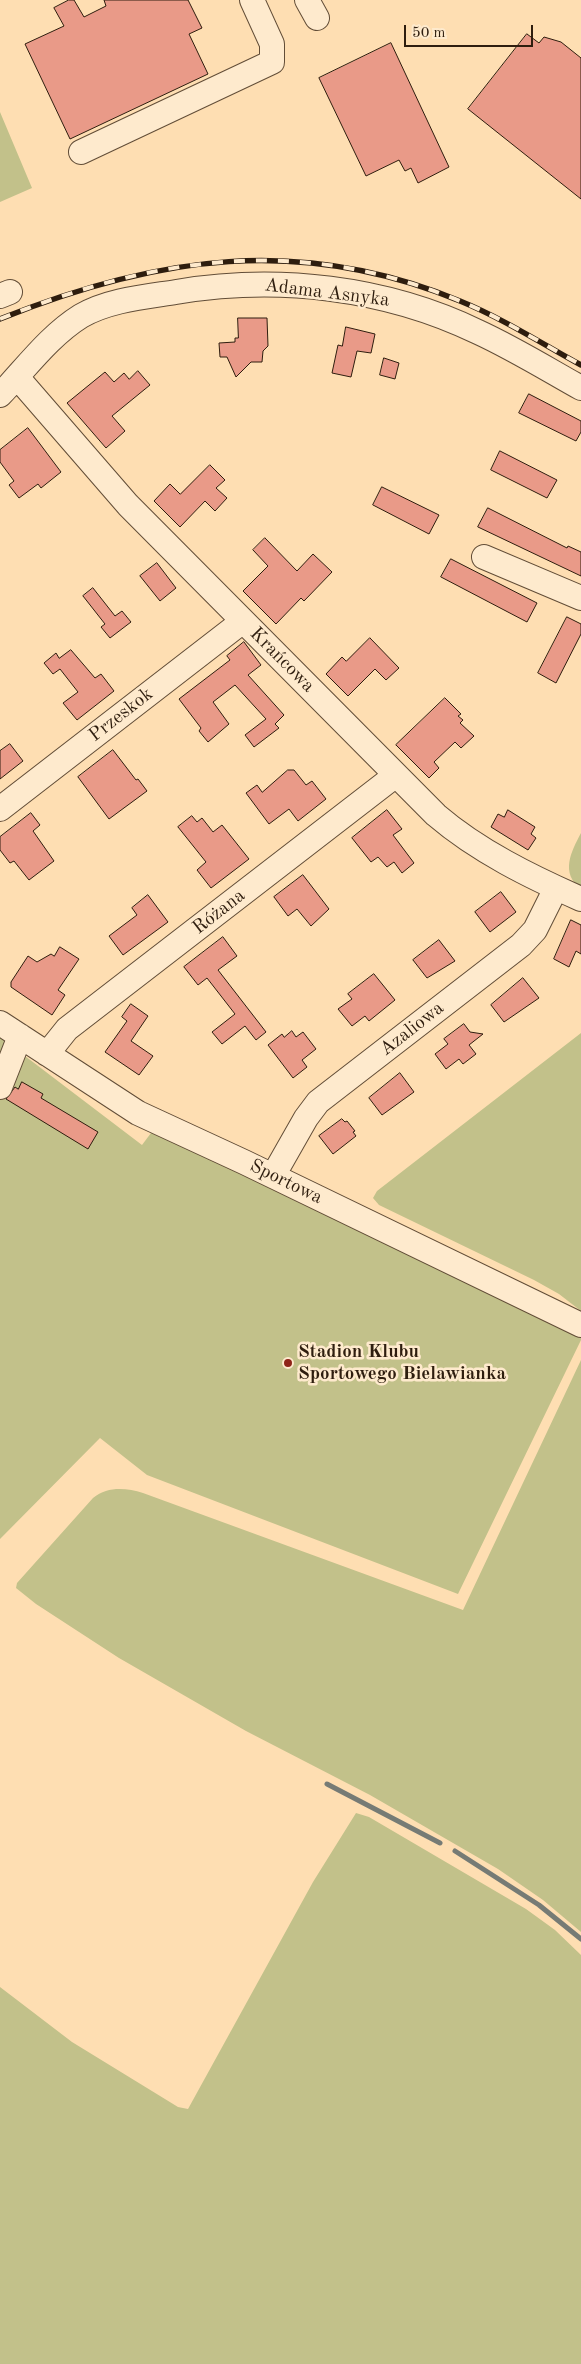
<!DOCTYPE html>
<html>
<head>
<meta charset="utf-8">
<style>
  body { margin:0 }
  #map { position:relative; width:581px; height:2364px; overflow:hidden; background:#fedeb2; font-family:"Old Standard TT",serif }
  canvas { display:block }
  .scale { position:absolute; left:404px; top:25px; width:129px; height:22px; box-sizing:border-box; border:2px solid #2e1d0e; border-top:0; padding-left:6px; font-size:15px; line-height:18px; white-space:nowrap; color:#2e1d0e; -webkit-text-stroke:4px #feeacd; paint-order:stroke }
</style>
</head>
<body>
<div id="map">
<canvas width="581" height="2364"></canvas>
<div class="scale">50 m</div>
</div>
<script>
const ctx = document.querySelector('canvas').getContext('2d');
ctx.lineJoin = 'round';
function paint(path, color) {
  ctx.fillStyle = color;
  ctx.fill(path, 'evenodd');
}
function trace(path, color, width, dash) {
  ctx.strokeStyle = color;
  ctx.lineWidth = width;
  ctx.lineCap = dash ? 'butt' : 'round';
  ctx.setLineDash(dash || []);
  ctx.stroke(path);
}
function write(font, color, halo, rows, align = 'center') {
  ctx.font = font + ' "Old Standard TT",serif';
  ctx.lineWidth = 5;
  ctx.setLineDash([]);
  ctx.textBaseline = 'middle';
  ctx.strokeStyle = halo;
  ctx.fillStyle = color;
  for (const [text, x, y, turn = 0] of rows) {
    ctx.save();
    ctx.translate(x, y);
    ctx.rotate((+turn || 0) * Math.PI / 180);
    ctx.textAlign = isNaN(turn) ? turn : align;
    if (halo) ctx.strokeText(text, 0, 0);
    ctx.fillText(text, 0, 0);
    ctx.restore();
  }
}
paint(new Path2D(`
  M 0,112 L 32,188 L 0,202 Z
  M 581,833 L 581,889 C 560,873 571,852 581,833 Z
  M 581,1033 L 581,1311 L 559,1294 L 534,1280 L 379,1205 L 373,1198 L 377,1191 Z
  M 0,1037 L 142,1145 L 154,1129 L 581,1331 L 581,1340 L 458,1594 L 147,1475 L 100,1438 L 0,1539 Z
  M 581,1360 L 581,1932 L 543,1900 L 498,1869 L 370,1795 L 246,1731 L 119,1658 L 36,1604 L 16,1588 L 17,1583 L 93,1498 C 108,1486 126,1488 143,1493 L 463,1610 Z
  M 356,1813 L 369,1817 L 526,1909 L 555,1930 L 581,1955 L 581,2364 L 0,2364 L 0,1987 L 72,2042 L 178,2107 L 188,2109 L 313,1882 Z`), '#c2c18a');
trace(new Path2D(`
  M 327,1784 L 440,1843
  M 455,1851 L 539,1905 L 581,1939`), '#767b75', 5);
const building = new Path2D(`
  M 69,0 L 74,0 L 84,17 L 106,6 L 104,0 L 188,0 L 202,28 L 189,34 L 208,74 L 70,139 L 25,44 L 64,26 L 54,8 Z
  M 527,34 L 539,43 L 544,37 L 561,42 L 581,58 L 581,199 L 468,109 Z
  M 391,43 L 449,167 L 418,183 L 411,168 L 405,171 L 399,160 L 366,176 L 319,78 Z
  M 238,318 L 267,318 L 268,346 L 263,351 L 262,362 L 251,362 L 236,377 L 227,357 L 220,357 L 219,343 L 235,342 L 235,338 L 238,338 Z
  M 346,327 L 375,334 L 371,353 L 357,351 L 351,377 L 332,373 L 338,345 L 342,346 Z
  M 384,358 L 399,363 L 395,379 L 380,375 Z
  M 138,371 L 150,385 L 112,416 L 125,431 L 106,448 L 67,403 L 105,372 L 114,382 L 124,373 L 129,379 Z
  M 529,394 L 581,421 L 581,432 L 576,441 L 519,413 Z
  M 28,428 L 61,472 L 41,488 L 38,484 L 19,498 L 9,485 L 14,481 L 0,462 L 0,450 Z
  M 500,451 L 557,480 L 547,498 L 491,470 Z
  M 210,465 L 225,480 L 216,488 L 227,498 L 215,511 L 205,501 L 180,527 L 154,501 L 170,484 L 180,494 Z
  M 382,487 L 439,515 L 429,534 L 373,505 Z
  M 488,508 L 567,548 L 568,546 L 581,552 L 581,576 L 478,527 Z
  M 265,538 L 297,571 L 313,554 L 332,572 L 304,601 L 301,598 L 276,624 L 243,591 L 268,566 L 253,550 Z
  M 451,559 L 537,603 L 527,622 L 441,577 Z
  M 157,563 L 176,588 L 160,601 L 140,576 Z
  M 93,588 L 115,616 L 122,611 L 131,622 L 110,638 L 101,627 L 105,624 L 83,596 Z
  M 567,617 L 581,624 L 581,634 L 556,683 L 538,673 Z
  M 370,638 L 399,668 L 386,680 L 375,669 L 348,696 L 326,674 L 342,657 L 346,661 Z
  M 244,642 L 261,665 L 248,675 L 284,715 L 275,724 L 279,728 L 254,747 L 245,735 L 266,719 L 235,685 L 213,702 L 229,724 L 208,742 L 199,731 L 201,728 L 179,699 L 230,660 L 227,656 Z
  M 71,650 L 95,678 L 101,674 L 114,691 L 77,720 L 63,703 L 78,692 L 60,669 L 53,674 L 44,663 L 56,653 L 59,658 Z
  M 445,698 L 461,714 L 458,716 L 463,720 L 460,723 L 474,736 L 461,748 L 455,742 L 434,762 L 439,768 L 429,778 L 396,745 Z
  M 10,744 L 23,761 L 0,779 L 0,751 Z
  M 113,750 L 136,780 L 138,779 L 147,791 L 109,819 L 78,777 Z
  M 288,770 L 294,770 L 306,785 L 312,781 L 326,799 L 298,821 L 289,809 L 269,824 L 246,793 L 257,785 L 262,792 Z
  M 387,810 L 402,829 L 393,835 L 414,863 L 402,873 L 394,862 L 387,867 L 378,857 L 371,862 L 352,838 Z
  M 508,810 L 535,827 L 531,834 L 536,838 L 528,850 L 491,827 L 498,814 L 504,817 Z
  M 31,813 L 40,825 L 33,831 L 54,861 L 29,880 L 14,861 L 10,863 L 0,850 L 0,837 Z
  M 192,816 L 197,822 L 202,818 L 213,832 L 222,825 L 249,859 L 211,888 L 197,870 L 206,862 L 178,827 Z
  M 303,875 L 329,909 L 311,926 L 297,909 L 288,916 L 274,897 Z
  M 501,892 L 516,912 L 490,932 L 475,912 Z
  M 148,895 L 168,922 L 123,955 L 109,936 L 137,915 L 132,908 Z
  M 571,920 L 581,925 L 581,954 L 576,951 L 569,967 L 554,959 Z
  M 223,937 L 237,956 L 218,970 L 266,1032 L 256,1040 L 245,1026 L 222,1044 L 212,1032 L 235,1014 L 207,978 L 198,985 L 184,967 Z
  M 439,940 L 455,961 L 427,978 L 413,960 Z
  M 60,947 L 79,959 L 58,990 L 65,995 L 52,1015 L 11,987 L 11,982 L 28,956 L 37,962 L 51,954 L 54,956 Z
  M 374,974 L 395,1000 L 369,1021 L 365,1016 L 352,1026 L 338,1009 L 352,999 L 348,994 Z
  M 523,978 L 539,998 L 504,1022 L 491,1005 Z
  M 131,1004 L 148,1016 L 131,1041 L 153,1056 L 139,1075 L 105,1052 L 127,1021 L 122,1017 Z
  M 464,1024 L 470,1032 L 483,1034 L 469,1045 L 476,1054 L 463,1064 L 459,1059 L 446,1069 L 435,1054 L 448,1044 L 444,1039 Z
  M 292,1031 L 296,1037 L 303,1032 L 316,1049 L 302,1060 L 307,1067 L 293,1078 L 268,1045 L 282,1034 L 284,1037 Z
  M 400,1073 L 414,1092 L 382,1115 L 369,1098 Z
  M 22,1082 L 43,1094 L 41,1098 L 98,1132 L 88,1149 L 6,1099 L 15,1087 L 18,1089 Z
  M 342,1119 L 345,1122 L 347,1121 L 355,1131 L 353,1132 L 356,1136 L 333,1154 L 319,1136 Z`);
paint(building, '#e99a88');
trace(building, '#2e1d0e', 1);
const minor = new Path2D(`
  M 307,0 L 317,18
  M 81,152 L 272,62 L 272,44 L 252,0
  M 0,296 L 10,292
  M 17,377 L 128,505 L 436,815 C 478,851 531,877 581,899
  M 0,395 C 26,368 49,336 81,316 C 109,300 144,297 176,292 C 277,275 385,287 478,332 C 513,348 547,369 581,388
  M 484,557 L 581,598
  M 0,809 L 243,621
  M 0,1023 L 138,1113 L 244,1162 L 581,1325
  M 47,1054 L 67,1029 L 396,775
  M 0,1087 L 20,1036
  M 273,1176 L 306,1118 L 318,1102 L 521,945 L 535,930 L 556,888`);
trace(minor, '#624d37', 26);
trace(minor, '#feeacd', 24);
const rail = new Path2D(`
  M 0,319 C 157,256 300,235 460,301 C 502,318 541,343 581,365`);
trace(rail, '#2e1d0e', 5.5);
trace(rail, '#feeacd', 4, [11]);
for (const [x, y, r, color] of [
  [288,1363,5,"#8f2418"]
]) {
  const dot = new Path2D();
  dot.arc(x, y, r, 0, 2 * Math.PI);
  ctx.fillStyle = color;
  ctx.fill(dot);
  trace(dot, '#feeacd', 2);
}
write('19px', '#2e1d0e', '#feeacd', [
  ["Adama Asnyka",327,293,7],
  ["Krańcowa",282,660,45],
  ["Przeskok",121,715,-38],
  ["Różana",219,912,-38],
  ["Azaliowa",412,1029,-38],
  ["Sportowa",286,1182,26]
]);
write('bold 19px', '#2e1d0e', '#feeacd', [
  ["Stadion Klubu",298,1352],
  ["Sportowego Bielawianka",298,1374]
], 'left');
</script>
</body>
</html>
